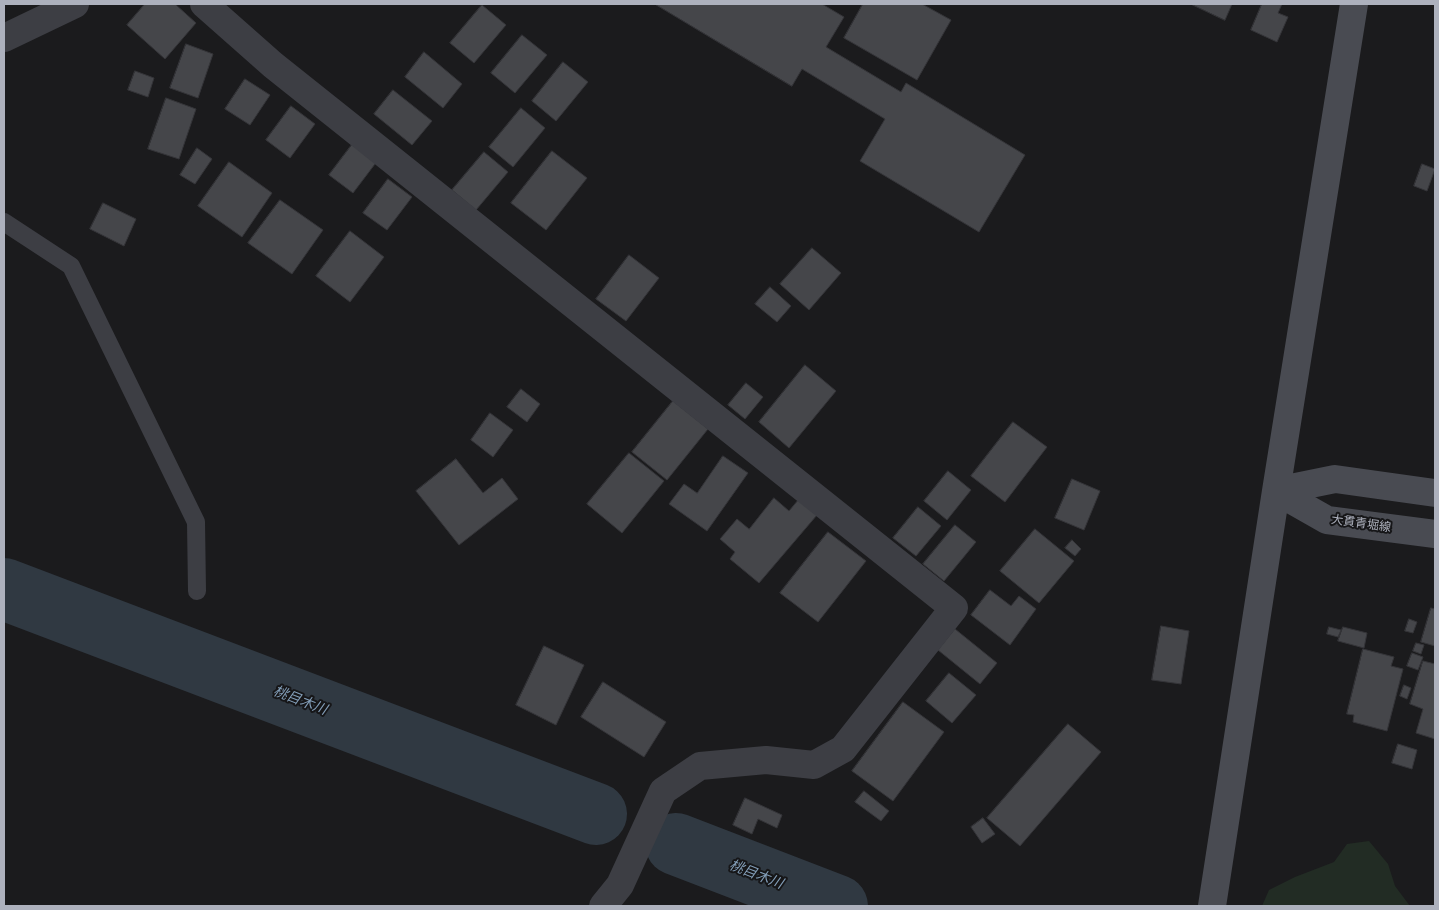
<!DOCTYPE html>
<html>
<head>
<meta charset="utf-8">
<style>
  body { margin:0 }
  #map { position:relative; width:1439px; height:910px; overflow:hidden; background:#1b1b1d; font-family:Signika,sans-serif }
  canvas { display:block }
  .frame { position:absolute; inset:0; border:5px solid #adb1bd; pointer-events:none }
</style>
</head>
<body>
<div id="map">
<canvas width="1439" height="910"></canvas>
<div class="frame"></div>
</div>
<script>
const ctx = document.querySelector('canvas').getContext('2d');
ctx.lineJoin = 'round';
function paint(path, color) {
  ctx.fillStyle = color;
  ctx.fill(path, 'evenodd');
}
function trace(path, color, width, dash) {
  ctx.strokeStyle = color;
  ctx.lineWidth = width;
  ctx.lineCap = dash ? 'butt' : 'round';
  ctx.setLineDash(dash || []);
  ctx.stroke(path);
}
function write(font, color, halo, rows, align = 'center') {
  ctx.font = font + ' Signika,"Noto Sans JP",sans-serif';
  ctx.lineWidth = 4;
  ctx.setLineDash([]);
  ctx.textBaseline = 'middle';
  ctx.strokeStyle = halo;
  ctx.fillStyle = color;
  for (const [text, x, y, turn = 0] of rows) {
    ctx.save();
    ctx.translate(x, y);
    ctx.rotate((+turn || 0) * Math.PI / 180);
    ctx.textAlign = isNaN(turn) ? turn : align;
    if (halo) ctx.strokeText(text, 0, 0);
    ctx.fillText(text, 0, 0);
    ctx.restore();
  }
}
paint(new Path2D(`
  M 1369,841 L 1388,864 L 1395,886 L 1410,906 L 1262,906 L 1269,890 L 1295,877 L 1334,862 L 1347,844 Z`), '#222c24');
trace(new Path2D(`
  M 4,589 L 596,814
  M 676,844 L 837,906`), '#303942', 62);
const building = new Path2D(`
  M 145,4 L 175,4 L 196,23 L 165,59 L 127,25 Z
  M 655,4 L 822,4 L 844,17 L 826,47 L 901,92 L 906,83 L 1025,155 L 979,232 L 860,161 L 885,119 L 802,69 L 792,86 Z
  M 863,4 L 922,4 L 951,20 L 917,80 L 844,38 Z
  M 1191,4 L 1232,4 L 1225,20 Z
  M 1262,4 L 1282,4 L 1278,13 L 1288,17 L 1277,42 L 1251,30 Z
  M 482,5 L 506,25 L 474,63 L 450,43 Z
  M 522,35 L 547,55 L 515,93 L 491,73 Z
  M 186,44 L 213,54 L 198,98 L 170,88 Z
  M 424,52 L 462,84 L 443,108 L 405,77 Z
  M 563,62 L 588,82 L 556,121 L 532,101 Z
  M 135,71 L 154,78 L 148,97 L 128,90 Z
  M 245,79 L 270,95 L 250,125 L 225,109 Z
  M 393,90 L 432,121 L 412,145 L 374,114 Z
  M 166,98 L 196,109 L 179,159 L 148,149 Z
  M 291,106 L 315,124 L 290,158 L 266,140 Z
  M 521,108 L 545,128 L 513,167 L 489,147 Z
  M 354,142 L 378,160 L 353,193 L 329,175 Z
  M 197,148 L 212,159 L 195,184 L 180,175 Z
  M 552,151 L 587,178 L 546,230 L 511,203 Z
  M 484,152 L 508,172 L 476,210 L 452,190 Z
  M 229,162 L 272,193 L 242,237 L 198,206 Z
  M 1422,164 L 1435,169 L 1427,191 L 1414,186 Z
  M 388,179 L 412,197 L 387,230 L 363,213 Z
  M 280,200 L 323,230 L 292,274 L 248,243 Z
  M 103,203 L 136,219 L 124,246 L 90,229 Z
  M 350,231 L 384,257 L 350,302 L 316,276 Z
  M 812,248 L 841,273 L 809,310 L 780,284 Z
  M 629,255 L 659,278 L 626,321 L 596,299 Z
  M 770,287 L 791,306 L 777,322 L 755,304 Z
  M 805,365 L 836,391 L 789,448 L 759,422 Z
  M 746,383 L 763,397 L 745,419 L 728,405 Z
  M 521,389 L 540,404 L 527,422 L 507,407 Z
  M 673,401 L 708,429 L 667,480 L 632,452 Z
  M 490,413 L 513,430 L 493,457 L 471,440 Z
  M 1013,422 L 1047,447 L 1005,502 L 971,476 Z
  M 629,453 L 664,481 L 622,533 L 587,504 Z
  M 723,456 L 748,473 L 707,531 L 669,504 L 684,484 L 697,493 Z
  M 456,459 L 483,493 L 502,478 L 518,499 L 459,545 L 416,491 Z
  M 948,471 L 971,490 L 947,520 L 924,501 Z
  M 1072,479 L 1100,491 L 1084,530 L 1055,518 Z
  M 774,498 L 789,511 L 799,499 L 817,515 L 759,583 L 730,559 L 735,552 L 720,539 L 737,519 L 749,529 Z
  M 918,507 L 941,526 L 916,556 L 893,538 Z
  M 955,525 L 976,542 L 944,581 L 923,564 Z
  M 1035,529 L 1074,561 L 1039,603 L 1000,571 Z
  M 828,532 L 866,561 L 818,622 L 780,593 Z
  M 1072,540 L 1081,549 L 1075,556 L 1065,548 Z
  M 990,590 L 1011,606 L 1019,596 L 1036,609 L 1010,645 L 971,615 Z
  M 1431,608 L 1435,609 L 1435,646 L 1421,642 Z
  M 1409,619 L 1417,622 L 1413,633 L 1405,631 Z
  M 1161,626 L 1189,631 L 1181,684 L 1152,680 Z
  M 1329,627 L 1341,630 L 1338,637 L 1327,634 Z
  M 1343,627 L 1367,633 L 1364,648 L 1338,641 Z
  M 955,629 L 997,663 L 980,684 L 938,650 Z
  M 1416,643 L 1424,645 L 1421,654 L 1413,651 Z
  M 544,646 L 584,665 L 556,725 L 516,705 Z
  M 1363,649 L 1394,657 L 1391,666 L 1403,669 L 1387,731 L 1353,722 L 1354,715 L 1347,714 Z
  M 1412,653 L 1423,657 L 1418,670 L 1407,666 Z
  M 1423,661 L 1435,664 L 1435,739 L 1416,733 L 1423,709 L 1410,704 Z
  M 949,673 L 976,695 L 952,723 L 926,701 Z
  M 603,682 L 666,722 L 644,757 L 581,717 Z
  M 1404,685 L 1411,688 L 1407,699 L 1400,696 Z
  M 903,702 L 944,732 L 893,801 L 852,771 Z
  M 1068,724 L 1101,752 L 1020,846 L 987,818 Z
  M 1398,744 L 1417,750 L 1412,769 L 1392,763 Z
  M 864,791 L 889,811 L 881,821 L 855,802 Z
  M 745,798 L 782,815 L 777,828 L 758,819 L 752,834 L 733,825 Z
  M 983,818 L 995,834 L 982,843 L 971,827 Z`);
paint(building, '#45464a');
trace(building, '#353539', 1);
trace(new Path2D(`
  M 4,222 L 71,266 L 196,522 L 197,591`), '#3d3e44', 18);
trace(new Path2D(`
  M 204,4 L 273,65 L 954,608 L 843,749 L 814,765 L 766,760 L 700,766 L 663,791 L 620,885 L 603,906
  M 4,38 L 75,4`), '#3d3e44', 28);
trace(new Path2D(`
  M 1276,491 L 1327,520 L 1435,534
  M 1276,491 L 1335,479 L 1435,493
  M 1212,906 L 1276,491 L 1354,4`), '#494b52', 28);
write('12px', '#adb1bd', '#161618', [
  ["大貫青堀線",1361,524,8]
]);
write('italic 14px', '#839eb8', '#161618', [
  ["桃目木川",300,701,21],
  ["桃目木川",756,875,21]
]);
</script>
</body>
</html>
